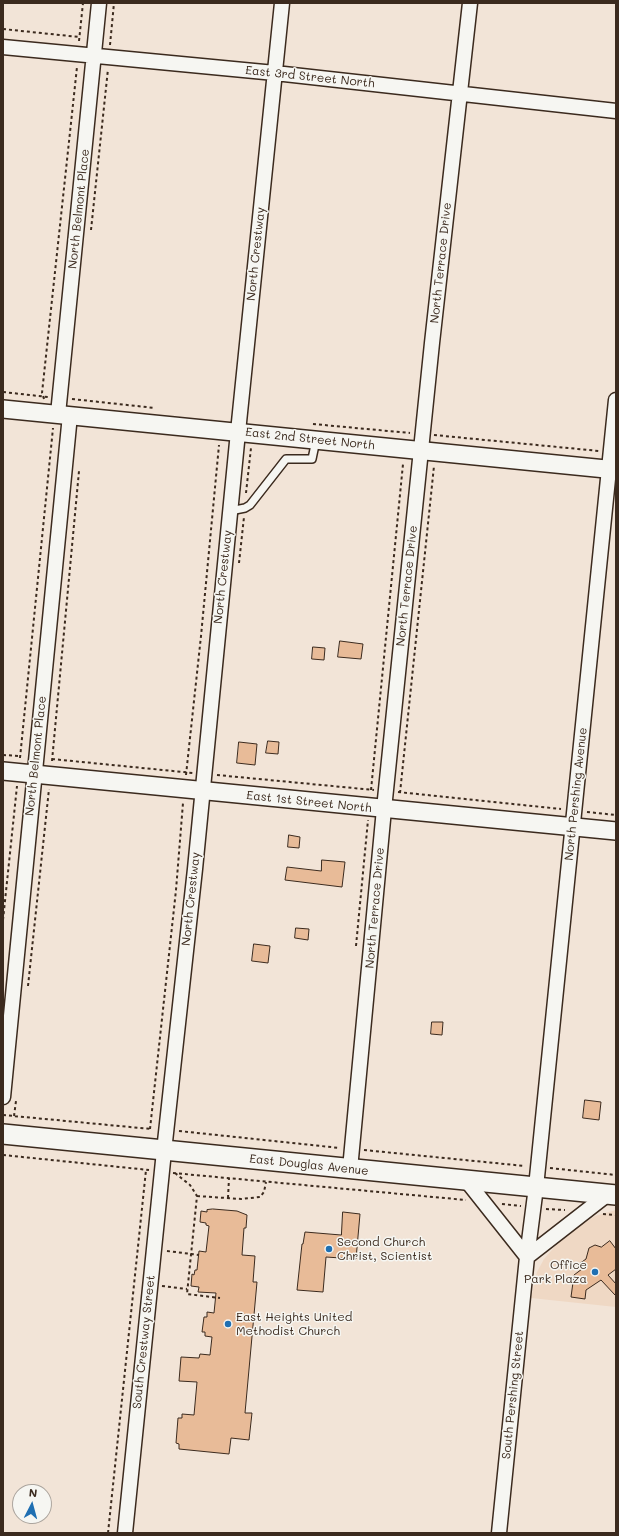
<!DOCTYPE html>
<html>
<head>
<meta charset="utf-8">
<style>
  body { margin:0 }
  #map { position:relative; width:619px; height:1536px; overflow:hidden; background:#f2e4d7; font-family:Mali,sans-serif }
  canvas { display:block }
  .frame { position:absolute; inset:0; border:4px solid #3b2a1e; pointer-events:none }
  .north { position:absolute; left:12px; top:1484px; width:40px; height:40px; box-sizing:border-box; background:#f6f6f2; border:1px solid #aba49d; border-radius:50%; rotate:6deg; font-size:11px; font-weight:700; line-height:16px; text-align:center; color:#3b2a1e }
  .north::after { content:''; display:block; margin:auto; width:14px; height:18px; background:#1f6fb2; clip-path:polygon(50% 0,100% 100%,50% 72%,0 100%) }
</style>
</head>
<body>
<div id="map">
<canvas width="619" height="1536"></canvas>
<div class="frame"></div>
<div class="north">N</div>
</div>
<script>
const ctx = document.querySelector('canvas').getContext('2d');
ctx.lineJoin = 'round';
function paint(path, color) {
  ctx.fillStyle = color;
  ctx.fill(path, 'evenodd');
}
function trace(path, color, width, dash) {
  ctx.strokeStyle = color;
  ctx.lineWidth = width;
  ctx.lineCap = dash ? 'butt' : 'round';
  ctx.setLineDash(dash || []);
  ctx.stroke(path);
}
function write(font, color, halo, rows, align = 'center') {
  ctx.font = font + ' Mali,sans-serif';
  ctx.lineWidth = 3;
  ctx.setLineDash([]);
  ctx.textBaseline = 'middle';
  ctx.strokeStyle = halo;
  ctx.fillStyle = color;
  for (const [text, x, y, turn = 0] of rows) {
    ctx.save();
    ctx.translate(x, y);
    ctx.rotate((+turn || 0) * Math.PI / 180);
    ctx.textAlign = isNaN(turn) ? turn : align;
    if (halo) ctx.strokeText(text, 0, 0);
    ctx.fillText(text, 0, 0);
    ctx.restore();
  }
}
paint(new Path2D(`
  M 616,1210 L 616,1307 L 531,1298 L 537,1272 L 544,1259 L 565,1235 L 595,1216 Z`), '#efd8c4');
const building = new Path2D(`
  M 340,641 L 363,644 L 361,659 L 338,657 Z
  M 313,647 L 325,648 L 324,660 L 312,659 Z
  M 268,741 L 279,742 L 278,754 L 266,753 Z
  M 239,742 L 257,744 L 255,765 L 237,763 Z
  M 289,835 L 300,837 L 299,848 L 288,847 Z
  M 322,860 L 345,862 L 342,887 L 285,880 L 287,867 L 321,871 Z
  M 296,928 L 309,929 L 308,940 L 295,938 Z
  M 254,944 L 270,946 L 268,963 L 252,961 Z
  M 432,1022 L 443,1022 L 442,1035 L 431,1034 Z
  M 585,1100 L 601,1102 L 599,1120 L 583,1118 Z
  M 213,1209 L 237,1211 L 247,1215 L 246,1228 L 244,1228 L 242,1255 L 255,1256 L 253,1282 L 257,1282 L 245,1413 L 252,1413 L 249,1440 L 231,1438 L 229,1454 L 179,1449 L 179,1444 L 176,1443 L 178,1418 L 182,1418 L 182,1414 L 194,1415 L 197,1382 L 179,1381 L 181,1357 L 199,1358 L 200,1354 L 210,1355 L 212,1337 L 205,1336 L 205,1332 L 202,1332 L 204,1317 L 207,1317 L 207,1312 L 214,1313 L 216,1293 L 198,1292 L 199,1287 L 191,1286 L 192,1274 L 194,1275 L 195,1270 L 197,1270 L 199,1251 L 206,1252 L 209,1226 L 206,1225 L 206,1223 L 200,1222 L 201,1211 L 207,1212 L 207,1210 Z
  M 343,1212 L 360,1214 L 356,1259 L 326,1257 L 323,1292 L 297,1290 L 302,1244 L 303,1244 L 305,1232 L 341,1235 Z
  M 610,1241 L 616,1249 L 616,1269 L 608,1275 L 616,1284 L 616,1294 L 615,1295 L 601,1280 L 586,1290 L 585,1299 L 571,1297 L 574,1275 L 582,1269 L 579,1264 L 586,1259 L 589,1248 L 595,1245 L 601,1247 Z`);
paint(building, '#e8bb98');
trace(building, '#3b2a1e', 1);
const service = new Path2D(`
  M 230,511 L 245,508 L 250,505 L 286,459 L 312,459 L 316,440`);
const minor = new Path2D(`
  M 3,47 L 275,73 L 616,111
  M 58,414 L 99,3
  M 3,1097 L 70,415
  M 350,1169 L 384,809 L 432,343 L 470,3
  M 466,1180 L 527,1257 L 608,1194
  M 125,1533 L 164,1151 L 195,869 L 238,432 L 282,3
  M 499,1533 L 527,1257 L 536,1187 L 616,400`);
const tertiary = new Path2D(`
  M 3,409 L 616,470
  M 3,771 L 616,831`);
const secondary = new Path2D(`
  M 3,1134 L 616,1195`);
trace(service, '#3b2a1e', 10);
trace(minor, '#3b2a1e', 17);
trace(tertiary, '#3b2a1e', 20);
trace(secondary, '#3b2a1e', 22);
trace(new Path2D(`
  M 3,29 L 79,37
  M 79,41 L 83,3
  M 110,45 L 114,3
  M 91,230 L 108,69
  M 3,392 L 48,397
  M 44,399 L 42,393 L 77,67
  M 72,399 L 155,408
  M 313,424 L 410,433
  M 434,435 L 599,451
  M 246,493 L 251,448
  M 239,563 L 244,517
  M 3,755 L 20,756
  M 20,758 L 53,428
  M 52,759 L 193,773
  M 52,761 L 79,471
  M 186,775 L 201,636 L 219,445
  M 217,775 L 374,790
  M 371,790 L 403,464
  M 398,792 L 561,809
  M 400,793 L 434,466
  M 587,812 L 616,815
  M 3,920 L 17,786
  M 356,946 L 368,820
  M 28,986 L 49,789
  M 3,1115 L 151,1129
  M 14,1116 L 16,1101
  M 150,1129 L 176,890 L 183,803
  M 179,1131 L 340,1148
  M 364,1150 L 525,1166
  M 3,1155 L 149,1170
  M 550,1168 L 616,1175
  M 173,1173 L 466,1200
  M 175,1173 L 190,1185 L 197,1196 L 187,1294 L 220,1298
  M 197,1196 L 241,1199 L 260,1197 L 264,1192 L 266,1182
  M 228,1198 L 229,1178
  M 502,1204 L 521,1206
  M 546,1209 L 565,1210
  M 603,1214 L 616,1215
  M 167,1251 L 199,1255
  M 162,1286 L 187,1289
  M 108,1533 L 146,1170`), '#3b2a1e', 2, [3, 3]);
trace(service, '#f6f6f2', 7);
trace(minor, '#f6f6f2', 14);
trace(tertiary, '#f6f6f2', 17);
trace(secondary, '#f6f6f2', 19);
for (const [x, y, r, color] of [
  [329,1249,4,"#1f6fb2"],
  [595,1272,4,"#1f6fb2"],
  [228,1324,4,"#1f6fb2"]
]) {
  const dot = new Path2D();
  dot.arc(x, y, r, 0, 2 * Math.PI);
  ctx.fillStyle = color;
  ctx.fill(dot);
  trace(dot, '#f6f6f2', 1.5);
}
write('12px', '#3b2a1e', '#f6f6f2', [
  ["East 3rd Street North",310,77,6],
  ["North Belmont Place",79,209,-84],
  ["North Crestway",256,254,-84],
  ["North Terrace Drive",441,263,-84],
  ["East 2nd Street North",310,439,6],
  ["North Crestway",223,577,-84],
  ["North Terrace Drive",407,586,-84],
  ["North Belmont Place",36,756,-84],
  ["North Pershing Avenue",576,794,-84],
  ["East 1st Street North",309,802,6],
  ["North Crestway",191,899,-84],
  ["North Terrace Drive",375,908,-85],
  ["East Douglas Avenue",309,1165,6],
  ["South Crestway Street",144,1342,-84],
  ["South Pershing Street",513,1395,-84]
]);
write('12px', '#3b2a1e', '#f6f6f2', [
  ["Second Church",337,1242],
  ["Christ, Scientist",337,1256],
  ["Office",587,1265,"right"],
  ["Park Plaza",587,1279,"right"],
  ["East Heights United",236,1317],
  ["Methodist Church",236,1331]
], 'left');
</script>
</body>
</html>
